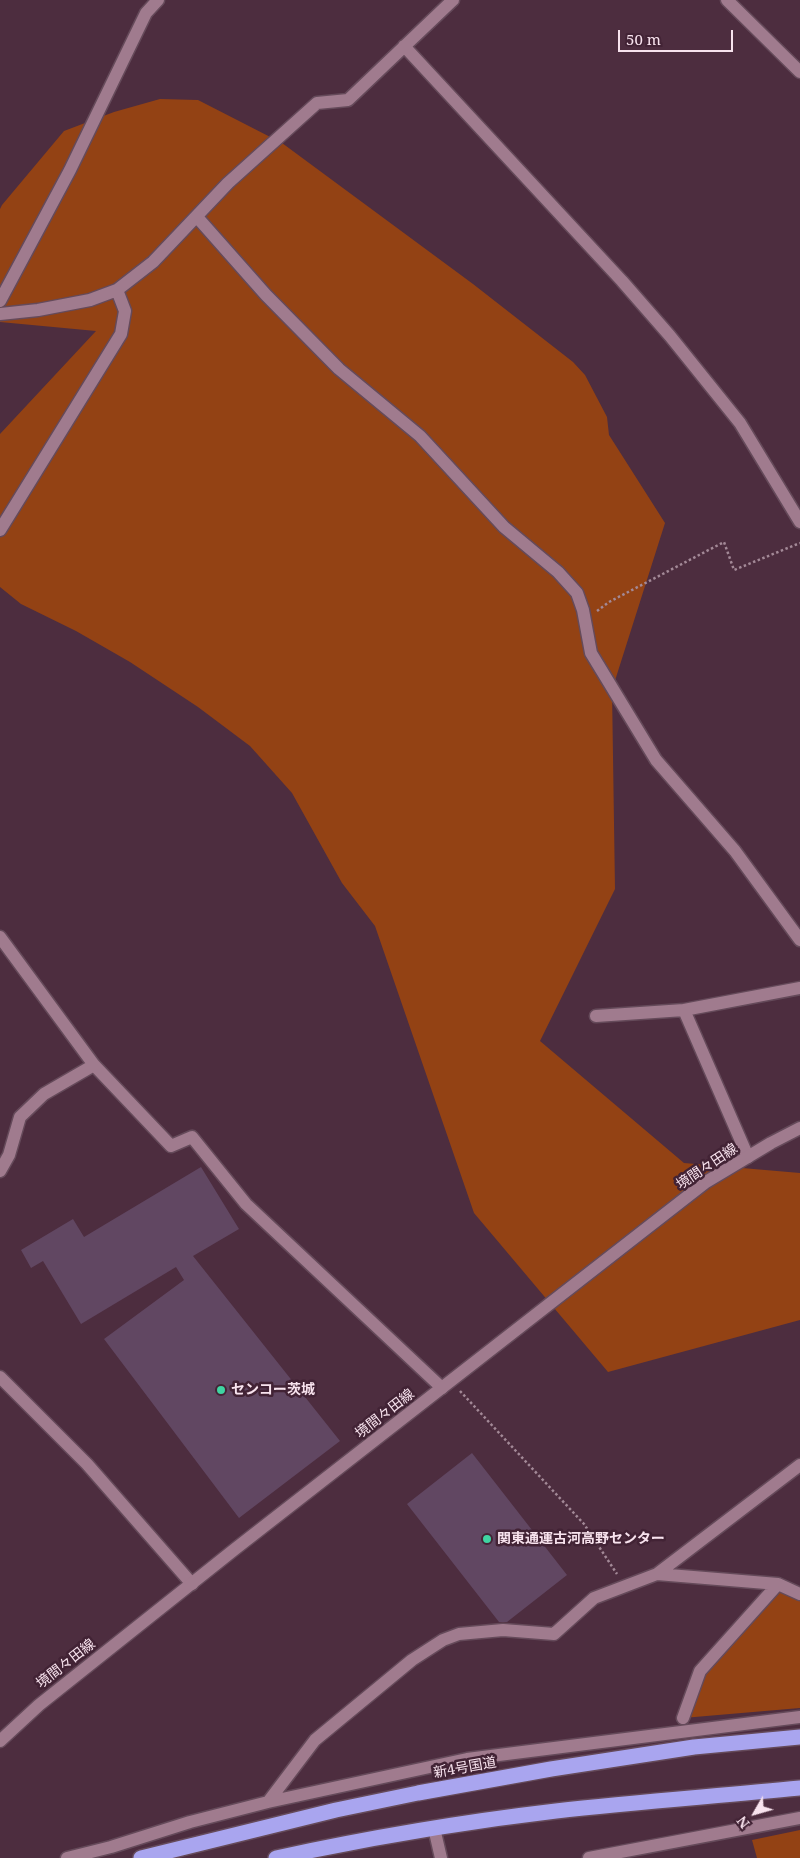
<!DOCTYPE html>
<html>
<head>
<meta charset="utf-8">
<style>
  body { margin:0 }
  #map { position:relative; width:800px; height:1858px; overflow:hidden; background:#4d2d3f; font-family:"Noto Serif",serif }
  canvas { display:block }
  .north { position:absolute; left:730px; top:1788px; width:50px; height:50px; -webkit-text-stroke:4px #422335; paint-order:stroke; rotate:232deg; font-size:14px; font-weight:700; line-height:20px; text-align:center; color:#f8e3ee }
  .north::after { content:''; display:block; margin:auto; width:18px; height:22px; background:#f8e3ee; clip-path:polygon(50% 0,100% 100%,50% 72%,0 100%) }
  .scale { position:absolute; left:618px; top:30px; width:115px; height:22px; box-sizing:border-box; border:2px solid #f8e3ee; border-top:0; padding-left:6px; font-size:15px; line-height:18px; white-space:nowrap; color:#f8e3ee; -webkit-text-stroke:4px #422335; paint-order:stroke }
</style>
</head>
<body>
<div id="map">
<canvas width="800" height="1858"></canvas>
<div class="north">N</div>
<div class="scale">50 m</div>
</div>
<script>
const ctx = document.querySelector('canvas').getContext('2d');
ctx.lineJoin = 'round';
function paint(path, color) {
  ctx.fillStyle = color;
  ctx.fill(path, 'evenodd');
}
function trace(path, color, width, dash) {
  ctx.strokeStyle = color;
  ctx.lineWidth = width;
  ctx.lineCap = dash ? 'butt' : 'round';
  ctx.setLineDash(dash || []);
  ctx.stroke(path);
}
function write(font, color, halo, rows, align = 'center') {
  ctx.font = font + ' "Noto Serif","Noto Sans JP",serif';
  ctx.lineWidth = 5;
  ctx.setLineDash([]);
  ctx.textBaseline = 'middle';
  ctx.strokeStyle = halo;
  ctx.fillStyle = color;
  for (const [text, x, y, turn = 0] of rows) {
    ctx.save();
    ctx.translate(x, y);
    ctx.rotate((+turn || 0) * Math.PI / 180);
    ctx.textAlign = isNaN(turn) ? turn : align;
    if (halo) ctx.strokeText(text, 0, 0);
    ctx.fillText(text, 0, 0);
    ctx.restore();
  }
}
paint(new Path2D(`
  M 160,99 L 198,100 L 282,143 L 473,284 L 573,362 L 585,375 L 607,417 L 609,435 L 665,523 L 612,690 L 615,889 L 540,1041 L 684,1163 L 800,1173 L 800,1320 L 608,1372 L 474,1213 L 375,926 L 342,883 L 292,793 L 250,746 L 198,707 L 130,662 L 76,631 L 21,604 L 0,587 L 0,434 L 96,331 L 0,322 L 0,209 L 2,205 L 64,131 L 114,112 Z
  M 778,1584 L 800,1594 L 800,1708 L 683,1718 L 700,1671 Z
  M 800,1830 L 800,1858 L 757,1858 L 752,1840 Z`), '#934214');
paint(new Path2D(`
  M 201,1167 L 239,1229 L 193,1256 L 340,1441 L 239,1518 L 104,1339 L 184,1280 L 176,1267 L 81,1324 L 43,1261 L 31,1268 L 21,1250 L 73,1219 L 84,1237 Z
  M 472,1453 L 567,1575 L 507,1622 L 499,1622 L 407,1504 Z`), '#614762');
const street = new Path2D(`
  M 727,0 L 800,72
  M 404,46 L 622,281 L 670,336 L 740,423 L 800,522
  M 197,217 L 266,295 L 339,369 L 420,436 L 504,527 L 558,572 L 577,593 L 583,610 L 591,653 L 656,760 L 735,851 L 800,940
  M 0,314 L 38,310 L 90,300 L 117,290 L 153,262 L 228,183 L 317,103 L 348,100 L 453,0
  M 0,530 L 121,334 L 125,311 L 117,290
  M 0,937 L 94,1065 L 171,1146 L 192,1137 L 246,1204 L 442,1388
  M 596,1016 L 684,1010
  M 748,1157 L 684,1010 L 800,988
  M 0,1171 L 9,1155 L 20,1117 L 44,1094 L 94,1065
  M 0,1377 L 87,1464 L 192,1584
  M 657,1574 L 778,1584 L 800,1594
  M 683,1718 L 700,1671 L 778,1584
  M 268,1802 L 467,1759 L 800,1717
  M 434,1828 L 441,1858
  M 67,1858 L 111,1847 L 190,1822 L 268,1802 L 315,1740 L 412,1660 L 443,1640 L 459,1634 L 503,1630 L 554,1634 L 594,1598 L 657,1574 L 800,1465
  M 589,1858 L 800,1818`);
const secondary = new Path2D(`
  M 0,301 L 70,170 L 146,13 L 158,0
  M 0,1741 L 39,1705 L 235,1549 L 706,1182 L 771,1143 L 800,1128`);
const highway = new Path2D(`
  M 141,1858 L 336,1810 L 418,1793 L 551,1769 L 694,1747 L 800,1737
  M 276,1858 C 368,1838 462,1822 556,1811 C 637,1802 719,1796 800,1788`);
trace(street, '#654a5a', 15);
trace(secondary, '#654a5a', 15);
trace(highway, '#654a5a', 18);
trace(new Path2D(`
  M 597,611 L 609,602 L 724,542 L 734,570 L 800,543
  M 460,1391 L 584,1524 L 617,1574`), '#a38997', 2.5, [2.5, 2.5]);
trace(street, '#a07b8e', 12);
trace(secondary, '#a07b8e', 12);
trace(highway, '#a9a5ef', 15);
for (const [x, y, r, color] of [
  [221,1390,5,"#3fd4a2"],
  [487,1539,5,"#3fd4a2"]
]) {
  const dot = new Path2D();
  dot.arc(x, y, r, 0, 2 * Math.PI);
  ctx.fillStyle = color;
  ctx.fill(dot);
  trace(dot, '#422335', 2);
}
write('14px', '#f8e3ee', '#422335', [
  ["境間々田線",707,1167,-34],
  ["境間々田線",385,1414,-38],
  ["境間々田線",66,1664,-38],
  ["新4号国道",465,1768,-10]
]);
write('bold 14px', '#f8e3ee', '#422335', [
  ["センコー茨城",231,1390],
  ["関東通運古河高野センター",497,1539]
], 'left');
</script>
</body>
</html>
